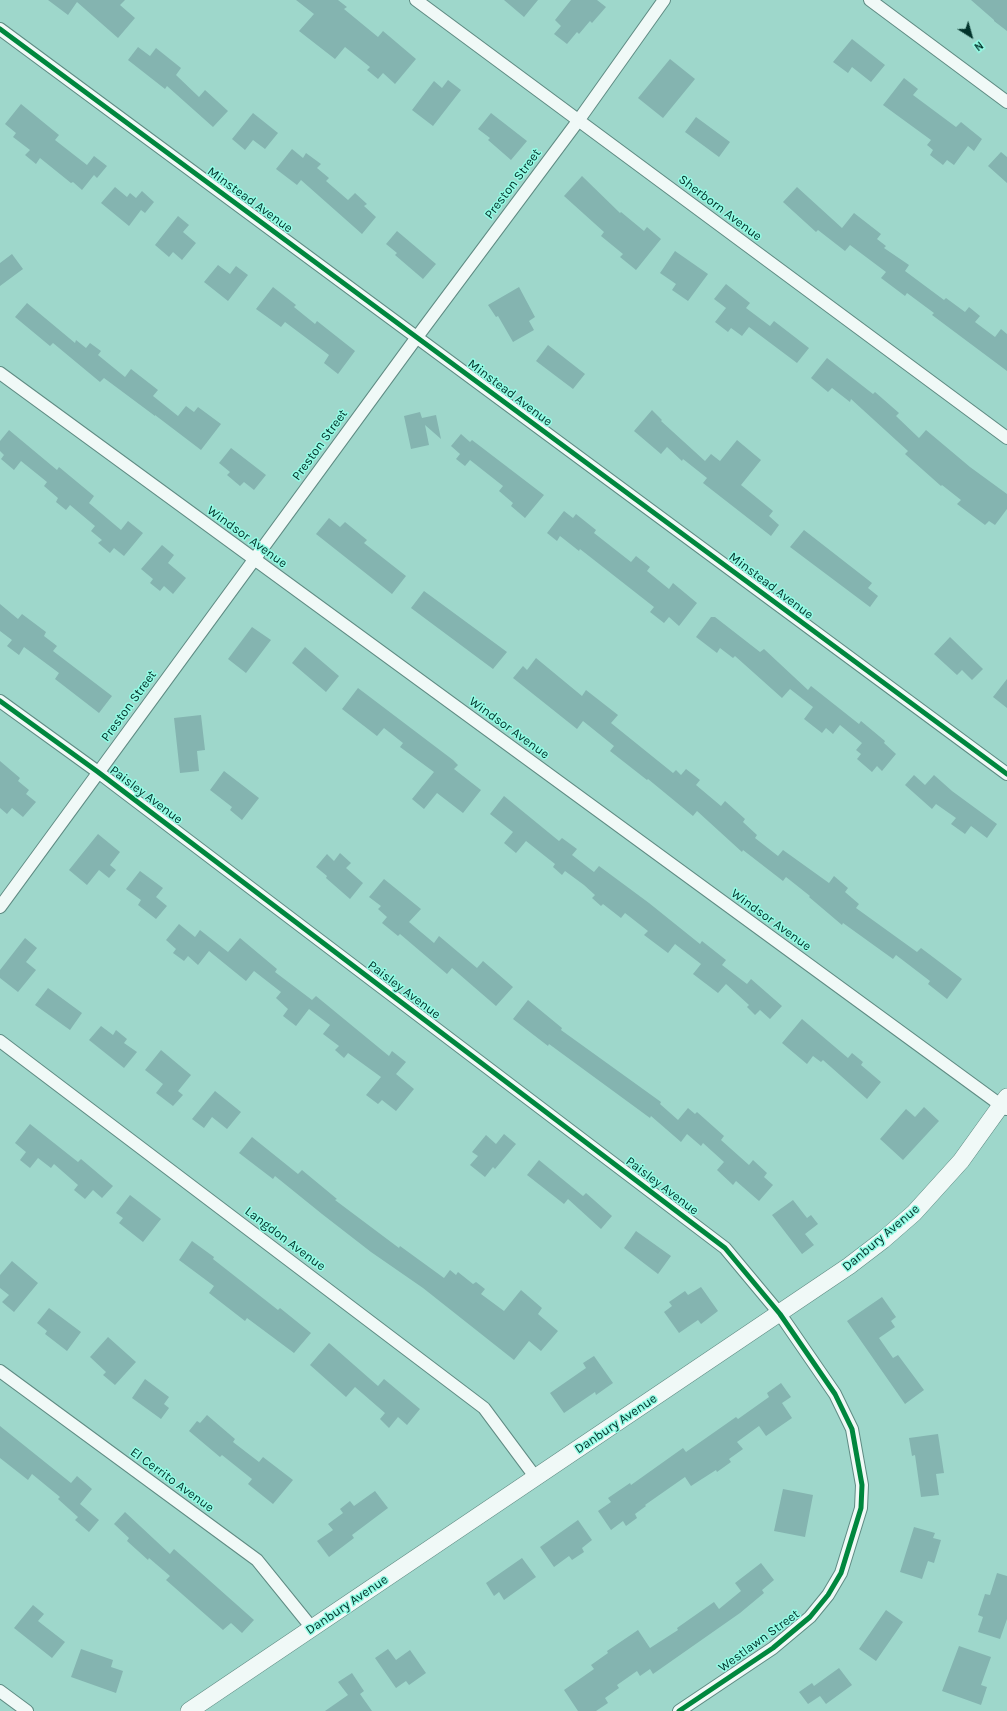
<!DOCTYPE html>
<html>
<head>
<meta charset="utf-8">
<style>
  body { margin:0 }
  #map { position:relative; width:1007px; height:1711px; overflow:hidden; background:#9ed7cb; font-family:Karla,sans-serif }
  canvas { display:block }
  .north { position:absolute; left:951px; top:16px; width:40px; height:40px; -webkit-text-stroke:3px #93fce5; paint-order:stroke; rotate:143deg; font-size:11px; font-weight:700; line-height:16px; text-align:center; color:#02332b }
  .north::after { content:''; display:block; margin:auto; width:14px; height:18px; background:#02332b; clip-path:polygon(50% 0,100% 100%,50% 72%,0 100%) }
</style>
</head>
<body>
<div id="map">
<canvas width="1007" height="1711"></canvas>
<div class="north">N</div>
</div>
<script>
const ctx = document.querySelector('canvas').getContext('2d');
ctx.lineJoin = 'round';
function paint(path, color) {
  ctx.fillStyle = color;
  ctx.fill(path, 'evenodd');
}
function trace(path, color, width, dash) {
  ctx.strokeStyle = color;
  ctx.lineWidth = width;
  ctx.lineCap = dash ? 'butt' : 'round';
  ctx.setLineDash(dash || []);
  ctx.stroke(path);
}
function write(font, color, halo, rows, align = 'center') {
  ctx.font = font + ' Karla,sans-serif';
  ctx.lineWidth = 3;
  ctx.setLineDash([]);
  ctx.textBaseline = 'middle';
  ctx.strokeStyle = halo;
  ctx.fillStyle = color;
  for (const [text, x, y, turn = 0] of rows) {
    ctx.save();
    ctx.translate(x, y);
    ctx.rotate((+turn || 0) * Math.PI / 180);
    ctx.textAlign = isNaN(turn) ? turn : align;
    if (halo) ctx.strokeText(text, 0, 0);
    ctx.fillText(text, 0, 0);
    ctx.restore();
  }
}
paint(new Path2D(`
  M 48,0 L 125,0 L 120,5 L 135,18 L 118,38 L 77,2 L 68,15 Z
  M 296,0 L 338,0 L 347,7 L 344,9 L 378,37 L 383,31 L 416,59 L 395,84 L 383,73 L 378,79 L 367,70 L 370,67 L 345,47 L 335,59 L 299,31 L 314,14 Z
  M 504,0 L 538,0 L 524,17 Z
  M 571,0 L 597,0 L 606,7 L 592,23 L 590,21 L 579,34 L 577,32 L 567,44 L 554,34 L 561,26 L 555,20 Z
  M 971,0 L 1007,0 L 1007,31 L 994,21 L 994,20 Z
  M 852,39 L 885,65 L 871,82 L 852,67 L 848,73 L 833,62 Z
  M 138,47 L 150,56 L 156,48 L 181,68 L 176,75 L 199,97 L 205,90 L 228,111 L 213,127 L 167,86 L 165,89 L 128,60 Z
  M 670,59 L 695,79 L 663,118 L 638,98 Z
  M 904,78 L 918,89 L 913,95 L 956,127 L 961,122 L 982,139 L 974,151 L 968,146 L 954,165 L 947,160 L 943,165 L 930,155 L 933,150 L 927,145 L 931,140 L 883,105 Z
  M 448,80 L 461,90 L 433,126 L 412,110 L 434,81 L 442,88 Z
  M 21,104 L 59,135 L 55,140 L 87,165 L 94,156 L 107,166 L 97,178 L 94,175 L 82,190 L 73,182 L 71,183 L 40,158 L 36,164 L 25,155 L 30,150 L 13,137 L 16,133 L 5,124 Z
  M 253,113 L 278,133 L 265,149 L 253,140 L 245,150 L 232,139 Z
  M 491,113 L 527,141 L 511,160 L 488,140 L 490,138 L 478,129 Z
  M 696,117 L 730,142 L 719,157 L 685,132 Z
  M 292,149 L 303,158 L 306,153 L 321,164 L 317,168 L 329,178 L 326,181 L 348,200 L 355,193 L 367,204 L 364,206 L 376,217 L 362,234 L 301,180 L 297,185 L 276,169 Z
  M 1001,152 L 1007,157 L 1007,183 L 988,166 Z
  M 582,176 L 620,213 L 621,212 L 644,231 L 647,227 L 661,239 L 636,270 L 620,257 L 623,254 L 601,236 L 604,232 L 564,196 Z
  M 115,187 L 127,197 L 130,193 L 136,198 L 142,191 L 154,202 L 145,213 L 141,210 L 129,226 L 101,203 Z
  M 797,187 L 842,228 L 854,213 L 881,234 L 877,239 L 886,246 L 884,248 L 909,265 L 905,271 L 944,300 L 946,298 L 965,312 L 969,307 L 980,316 L 975,322 L 995,337 L 1001,329 L 1007,334 L 1007,371 L 932,315 L 934,313 L 907,293 L 905,296 L 881,278 L 886,272 L 850,245 L 845,251 L 818,230 L 816,232 L 783,202 Z
  M 178,216 L 189,225 L 183,232 L 196,243 L 182,260 L 173,252 L 169,257 L 155,245 Z
  M 397,231 L 436,264 L 423,279 L 395,255 L 397,253 L 386,244 Z
  M 675,251 L 708,274 L 688,301 L 672,290 L 676,284 L 660,273 Z
  M 12,254 L 23,269 L 0,286 L 0,263 Z
  M 218,265 L 230,274 L 236,266 L 248,275 L 228,301 L 204,282 Z
  M 726,284 L 750,303 L 746,308 L 770,326 L 774,321 L 809,348 L 797,363 L 749,327 L 742,336 L 731,328 L 728,332 L 715,322 L 726,308 L 714,299 Z
  M 273,287 L 296,305 L 294,307 L 315,324 L 317,321 L 355,351 L 338,374 L 324,363 L 329,355 L 285,322 L 281,327 L 256,309 Z
  M 519,287 L 535,317 L 529,321 L 534,330 L 513,342 L 498,316 L 496,317 L 488,305 Z
  M 27,303 L 75,343 L 76,340 L 86,348 L 90,343 L 101,351 L 98,355 L 125,377 L 131,369 L 158,390 L 153,396 L 178,416 L 186,406 L 194,412 L 198,407 L 221,424 L 201,450 L 155,415 L 155,416 L 104,378 L 100,382 L 53,343 L 50,346 L 15,317 Z
  M 548,345 L 585,374 L 573,389 L 536,361 Z
  M 827,358 L 873,394 L 875,392 L 899,413 L 896,416 L 919,438 L 926,430 L 970,467 L 1007,494 L 1007,509 L 995,525 L 989,521 L 985,525 L 957,504 L 961,500 L 942,485 L 941,486 L 905,454 L 908,451 L 851,399 L 850,402 L 832,388 L 828,392 L 811,378 Z
  M 652,410 L 662,420 L 661,421 L 705,461 L 711,454 L 720,461 L 737,440 L 761,460 L 741,485 L 773,511 L 769,516 L 779,525 L 771,536 L 703,483 L 707,478 L 683,459 L 682,461 L 667,447 L 661,454 L 634,431 Z
  M 420,412 L 422,418 L 436,415 L 441,439 L 425,425 L 429,445 L 411,449 L 404,416 Z
  M 9,430 L 57,470 L 59,467 L 94,496 L 89,503 L 121,530 L 128,521 L 143,533 L 124,556 L 114,548 L 110,553 L 98,543 L 102,540 L 91,531 L 95,526 L 70,505 L 66,510 L 56,502 L 58,498 L 44,486 L 47,482 L 21,461 L 14,470 L 1,459 L 4,455 L 0,451 L 0,441 Z
  M 461,434 L 470,442 L 472,440 L 544,495 L 525,518 L 511,506 L 513,503 L 499,491 L 503,486 L 470,460 L 465,466 L 456,459 L 460,454 L 451,446 Z
  M 231,448 L 266,475 L 254,490 L 244,482 L 240,486 L 227,475 L 230,472 L 219,463 Z
  M 564,511 L 573,518 L 576,514 L 596,530 L 594,533 L 631,562 L 636,556 L 650,567 L 647,571 L 669,589 L 673,583 L 697,603 L 679,626 L 669,617 L 664,623 L 650,612 L 654,607 L 580,549 L 579,551 L 560,536 L 557,541 L 547,533 Z
  M 329,518 L 340,527 L 345,522 L 367,540 L 364,543 L 406,576 L 392,594 L 316,534 Z
  M 804,530 L 872,583 L 868,588 L 878,596 L 870,607 L 790,547 Z
  M 162,545 L 174,555 L 168,563 L 186,578 L 173,594 L 164,586 L 160,591 L 150,583 L 153,579 L 141,569 Z
  M 424,591 L 507,652 L 493,669 L 411,608 Z
  M 0,604 L 18,619 L 22,614 L 46,632 L 44,636 L 57,646 L 53,651 L 112,696 L 99,713 L 55,679 L 59,673 L 24,647 L 19,655 L 7,646 L 12,640 L 0,631 Z
  M 711,617 L 715,617 L 760,652 L 764,649 L 808,690 L 811,686 L 859,724 L 861,721 L 885,741 L 884,743 L 896,754 L 882,771 L 877,766 L 872,772 L 857,759 L 861,754 L 856,750 L 862,743 L 840,725 L 833,734 L 826,728 L 822,733 L 804,719 L 813,707 L 790,689 L 782,698 L 735,656 L 733,658 L 720,648 L 717,653 L 696,637 Z
  M 252,627 L 271,640 L 246,673 L 228,659 Z
  M 950,637 L 983,669 L 972,680 L 962,670 L 957,675 L 934,654 Z
  M 305,647 L 339,676 L 326,692 L 292,663 Z
  M 536,658 L 582,696 L 586,690 L 618,715 L 611,723 L 673,773 L 676,770 L 681,775 L 686,769 L 700,780 L 696,785 L 721,806 L 725,801 L 745,819 L 743,822 L 757,835 L 755,838 L 778,856 L 783,850 L 829,883 L 834,876 L 848,888 L 845,892 L 859,904 L 856,908 L 917,952 L 921,948 L 962,979 L 947,999 L 928,984 L 930,981 L 896,955 L 893,959 L 843,923 L 842,925 L 809,897 L 810,896 L 786,877 L 783,881 L 743,850 L 742,852 L 697,811 L 693,816 L 648,779 L 647,780 L 610,751 L 614,746 L 583,721 L 577,729 L 513,678 L 523,666 L 527,670 Z
  M 1007,679 L 1007,708 L 993,697 Z
  M 358,688 L 453,760 L 458,765 L 454,769 L 481,790 L 463,813 L 437,793 L 424,809 L 412,799 L 434,772 L 400,747 L 403,743 L 384,728 L 377,736 L 342,709 Z
  M 201,715 L 205,750 L 197,751 L 199,771 L 180,773 L 174,718 Z
  M 0,761 L 20,778 L 18,781 L 29,790 L 26,794 L 36,802 L 23,817 L 12,808 L 7,814 L 0,808 Z
  M 224,771 L 259,798 L 242,820 L 230,810 L 232,807 L 210,790 Z
  M 914,775 L 925,785 L 934,775 L 952,791 L 997,824 L 987,838 L 971,826 L 965,834 L 951,824 L 956,818 L 936,804 L 932,809 L 905,785 Z
  M 504,796 L 559,841 L 562,838 L 577,849 L 572,855 L 594,872 L 599,866 L 649,903 L 700,944 L 702,941 L 726,960 L 722,965 L 747,984 L 751,979 L 782,1006 L 770,1019 L 760,1010 L 755,1015 L 747,1007 L 749,1005 L 726,984 L 718,993 L 693,974 L 701,964 L 675,944 L 668,953 L 644,935 L 648,931 L 625,913 L 621,918 L 603,904 L 601,906 L 592,898 L 595,895 L 584,885 L 565,871 L 562,875 L 553,867 L 555,864 L 526,841 L 516,853 L 504,843 L 513,832 L 490,814 Z
  M 98,834 L 120,852 L 110,865 L 116,870 L 109,878 L 99,870 L 87,885 L 69,870 Z
  M 340,853 L 351,863 L 346,868 L 363,883 L 350,899 L 326,878 L 327,876 L 316,867 L 327,854 L 334,861 Z
  M 140,871 L 163,888 L 156,897 L 167,906 L 156,919 L 138,905 L 141,900 L 126,889 Z
  M 384,879 L 421,909 L 409,922 L 434,943 L 439,936 L 477,968 L 483,961 L 513,987 L 496,1006 L 452,968 L 447,974 L 400,934 L 398,936 L 382,923 L 387,917 L 378,909 L 381,906 L 369,897 Z
  M 179,924 L 195,937 L 200,930 L 228,952 L 240,938 L 277,969 L 275,972 L 312,1000 L 316,996 L 389,1056 L 392,1051 L 406,1062 L 396,1074 L 414,1089 L 396,1111 L 382,1100 L 378,1104 L 366,1095 L 381,1077 L 348,1053 L 344,1058 L 335,1050 L 339,1046 L 323,1034 L 330,1025 L 309,1009 L 296,1026 L 283,1016 L 288,1009 L 276,998 L 281,992 L 254,971 L 246,981 L 209,951 L 198,965 L 188,956 L 184,961 L 173,953 L 176,949 L 166,940 Z
  M 25,938 L 37,948 L 26,962 L 36,970 L 18,992 L 0,978 L 0,970 Z
  M 48,988 L 82,1013 L 70,1030 L 35,1005 Z
  M 528,1000 L 562,1028 L 561,1030 L 661,1102 L 660,1104 L 678,1120 L 688,1108 L 695,1114 L 697,1112 L 724,1136 L 721,1140 L 749,1165 L 753,1160 L 767,1173 L 764,1177 L 773,1185 L 759,1201 L 736,1181 L 733,1185 L 717,1170 L 724,1162 L 703,1143 L 701,1146 L 687,1134 L 681,1142 L 651,1116 L 650,1118 L 549,1044 L 548,1046 L 513,1019 Z
  M 802,1019 L 848,1058 L 852,1053 L 863,1062 L 861,1065 L 881,1082 L 867,1099 L 823,1060 L 821,1062 L 813,1056 L 807,1064 L 782,1043 Z
  M 101,1026 L 113,1035 L 116,1030 L 127,1039 L 124,1043 L 137,1052 L 124,1068 L 89,1040 Z
  M 161,1050 L 191,1075 L 178,1091 L 183,1095 L 173,1106 L 156,1093 L 163,1084 L 145,1070 Z
  M 215,1091 L 241,1112 L 227,1129 L 212,1117 L 204,1128 L 192,1119 Z
  M 924,1107 L 939,1121 L 903,1160 L 880,1139 L 906,1109 L 915,1117 Z
  M 30,1124 L 78,1162 L 81,1159 L 113,1186 L 102,1198 L 93,1190 L 85,1199 L 74,1190 L 78,1185 L 54,1164 L 51,1168 L 38,1158 L 30,1168 L 20,1160 L 26,1152 L 15,1143 Z
  M 504,1134 L 516,1144 L 495,1169 L 493,1167 L 485,1177 L 470,1165 L 478,1156 L 472,1152 L 486,1135 L 496,1144 Z
  M 252,1137 L 298,1174 L 302,1170 L 337,1199 L 335,1200 L 399,1248 L 400,1246 L 444,1278 L 450,1270 L 456,1275 L 458,1272 L 473,1284 L 476,1282 L 485,1289 L 481,1294 L 504,1311 L 521,1290 L 542,1308 L 538,1314 L 558,1331 L 541,1351 L 529,1341 L 514,1360 L 423,1288 L 371,1252 L 322,1214 L 275,1176 L 273,1179 L 239,1153 Z
  M 539,1160 L 583,1196 L 586,1193 L 612,1216 L 601,1229 L 568,1199 L 564,1204 L 527,1175 Z
  M 130,1195 L 161,1219 L 143,1242 L 119,1223 L 123,1218 L 116,1213 Z
  M 793,1200 L 807,1218 L 811,1215 L 818,1224 L 805,1234 L 814,1245 L 802,1254 L 772,1215 Z
  M 636,1231 L 671,1256 L 658,1274 L 624,1248 Z
  M 192,1241 L 214,1257 L 213,1259 L 278,1310 L 280,1308 L 311,1333 L 294,1353 L 247,1318 L 245,1321 L 209,1293 L 214,1286 L 179,1260 Z
  M 12,1261 L 38,1283 L 14,1312 L 2,1302 L 9,1295 L 0,1288 L 0,1275 Z
  M 701,1287 L 718,1311 L 701,1324 L 698,1320 L 679,1333 L 664,1312 L 672,1306 L 669,1302 L 685,1291 L 688,1295 Z
  M 882,1297 L 896,1317 L 891,1321 L 895,1327 L 879,1338 L 893,1358 L 898,1355 L 924,1390 L 905,1404 L 847,1321 Z
  M 49,1308 L 81,1332 L 67,1351 L 45,1334 L 47,1331 L 37,1323 Z
  M 108,1337 L 136,1362 L 115,1385 L 103,1375 L 106,1372 L 90,1357 Z
  M 329,1343 L 378,1386 L 384,1379 L 420,1409 L 407,1425 L 398,1417 L 389,1428 L 380,1419 L 385,1413 L 355,1387 L 346,1397 L 310,1365 Z
  M 594,1356 L 613,1383 L 596,1395 L 595,1392 L 564,1413 L 550,1393 L 586,1368 L 583,1363 Z
  M 145,1379 L 169,1397 L 164,1404 L 169,1408 L 161,1419 L 132,1398 Z
  M 781,1383 L 791,1397 L 782,1403 L 792,1418 L 766,1436 L 759,1426 L 737,1442 L 743,1449 L 729,1459 L 731,1462 L 717,1472 L 716,1470 L 691,1486 L 685,1477 L 645,1505 L 646,1506 L 635,1514 L 637,1518 L 626,1526 L 623,1521 L 611,1530 L 598,1511 L 611,1502 L 608,1498 L 630,1483 L 631,1485 L 683,1448 L 686,1452 L 736,1417 L 738,1419 L 769,1397 L 767,1393 Z
  M 207,1415 L 235,1439 L 233,1442 L 259,1462 L 263,1457 L 293,1480 L 273,1504 L 248,1484 L 252,1479 L 222,1455 L 220,1457 L 189,1431 L 197,1421 L 200,1423 Z
  M 0,1426 L 71,1483 L 77,1476 L 92,1489 L 80,1504 L 99,1520 L 89,1532 L 75,1520 L 78,1517 L 58,1499 L 60,1497 L 32,1474 L 28,1480 L 0,1458 Z
  M 938,1434 L 944,1473 L 936,1474 L 939,1495 L 921,1497 L 915,1455 L 912,1456 L 909,1438 Z
  M 783,1489 L 813,1495 L 805,1537 L 774,1531 Z
  M 375,1491 L 388,1508 L 352,1535 L 354,1538 L 329,1557 L 317,1541 L 333,1530 L 328,1524 L 343,1513 L 340,1509 L 350,1501 L 354,1506 Z
  M 125,1512 L 170,1554 L 174,1549 L 254,1620 L 242,1633 L 231,1623 L 223,1630 L 166,1580 L 170,1576 L 149,1558 L 148,1560 L 127,1541 L 129,1538 L 114,1524 Z
  M 578,1520 L 592,1540 L 582,1548 L 584,1552 L 572,1560 L 569,1556 L 554,1567 L 540,1547 Z
  M 914,1527 L 935,1533 L 933,1538 L 941,1540 L 934,1563 L 928,1561 L 922,1579 L 900,1572 Z
  M 522,1558 L 536,1577 L 504,1600 L 499,1592 L 494,1596 L 486,1583 Z
  M 761,1563 L 774,1580 L 762,1590 L 764,1593 L 740,1613 L 653,1674 L 650,1669 L 640,1676 L 637,1671 L 617,1685 L 619,1688 L 605,1698 L 608,1703 L 596,1711 L 578,1711 L 564,1690 L 594,1669 L 591,1665 L 608,1653 L 607,1651 L 638,1630 L 650,1648 L 678,1630 L 677,1628 L 714,1602 L 719,1609 L 741,1591 L 735,1583 Z
  M 997,1573 L 1007,1576 L 1007,1619 L 1000,1639 L 978,1632 L 983,1617 L 978,1615 L 985,1594 L 990,1595 Z
  M 33,1605 L 44,1614 L 38,1621 L 65,1642 L 52,1658 L 14,1628 Z
  M 886,1610 L 903,1622 L 876,1661 L 859,1649 Z
  M 959,1646 L 991,1657 L 981,1685 L 987,1687 L 981,1705 L 942,1691 Z
  M 81,1649 L 113,1660 L 111,1667 L 123,1671 L 116,1693 L 71,1677 Z
  M 388,1649 L 396,1660 L 410,1650 L 426,1673 L 409,1685 L 406,1681 L 396,1688 L 375,1658 Z
  M 839,1668 L 852,1685 L 826,1704 L 820,1696 L 808,1704 L 799,1692 L 812,1683 L 814,1686 Z
  M 352,1673 L 364,1691 L 360,1694 L 372,1711 L 325,1711 L 348,1695 L 338,1682 Z`), '#84b4b0');
const street = new Path2D(`
  M 416,0 L 1007,438
  M 870,0 L 1007,102
  M 0,29 L 1007,774
  M 0,373 L 1006,1109
  M 0,701 L 98,772 L 725,1248 L 780,1314 L 835,1394 L 852,1429 L 862,1485 L 861,1508 L 841,1573 L 828,1595 L 810,1617 L 773,1648 L 679,1711
  M 0,907 L 417,337 L 578,121 L 664,0
  M 0,1041 L 484,1408 L 536,1478
  M 0,1371 L 257,1560 L 312,1628
  M 0,1691 L 27,1711`);
const secondary = new Path2D(`
  M 189,1711 L 849,1266 L 883,1240 L 914,1213 L 961,1161 L 1007,1097`);
trace(street, '#5f8b83', 14);
trace(secondary, '#5f8b83', 18);
trace(street, '#f0f9f7', 12);
trace(secondary, '#f0f9f7', 17);
trace(new Path2D(`
  M 0,29 L 1007,774
  M 0,701 L 98,772 L 725,1248 L 780,1314 L 835,1394 L 852,1429 L 862,1485 L 861,1508 L 841,1573 L 828,1595 L 810,1617 L 773,1648 L 679,1711`), '#00873e', 5);
write('13px', '#02332b', '#93fce5', [
  ["Preston Street",513,184,-53],
  ["Minstead Avenue",250,200,36],
  ["Sherborn Avenue",720,208,37],
  ["Minstead Avenue",510,393,37],
  ["Preston Street",320,445,-54],
  ["Windsor Avenue",247,537,36],
  ["Minstead Avenue",771,586,37],
  ["Preston Street",129,706,-54],
  ["Windsor Avenue",509,728,36],
  ["Paisley Avenue",146,795,37],
  ["Windsor Avenue",771,920,36],
  ["Paisley Avenue",404,990,37],
  ["Paisley Avenue",662,1186,37],
  ["Danbury Avenue",881,1238,-40],
  ["Langdon Avenue",285,1239,37],
  ["Danbury Avenue",616,1424,-34],
  ["El Cerrito Avenue",172,1480,36],
  ["Danbury Avenue",347,1605,-34],
  ["Westlawn Street",759,1641,-36]
]);
</script>
</body>
</html>
